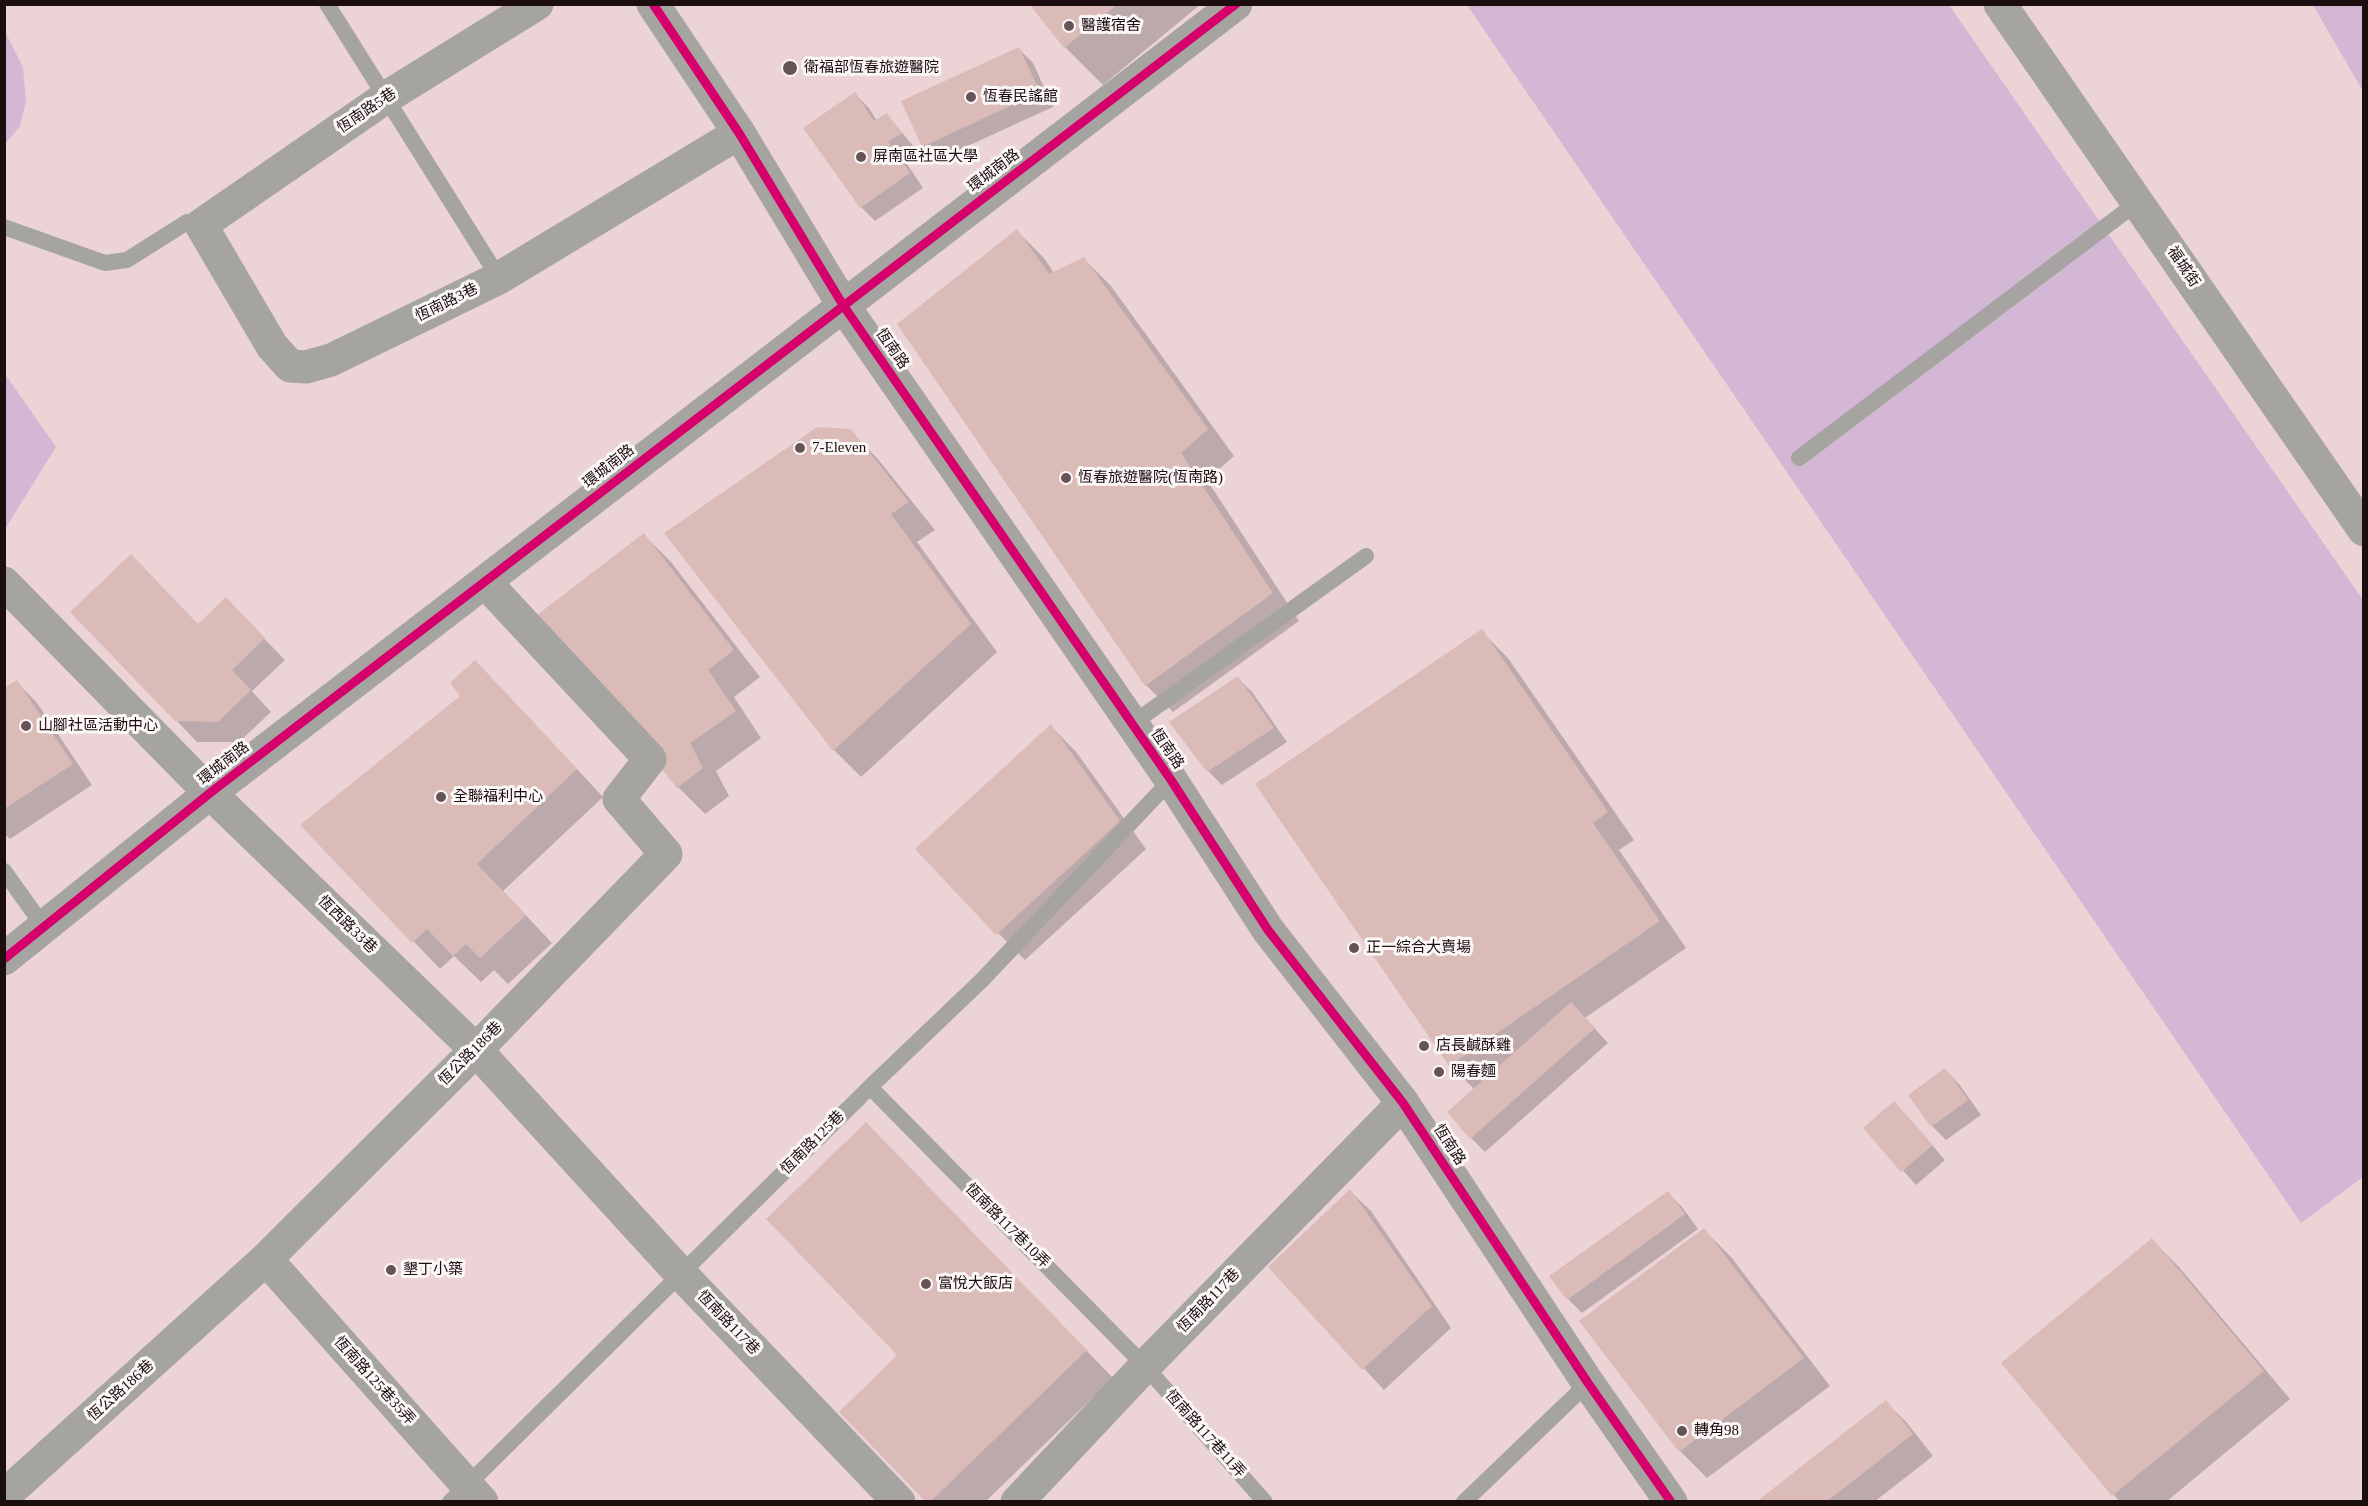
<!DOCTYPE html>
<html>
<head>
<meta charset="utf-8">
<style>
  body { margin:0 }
  #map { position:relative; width:2368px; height:1506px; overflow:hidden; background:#ecd4d6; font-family:"Times New Roman",serif }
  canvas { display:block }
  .frame { position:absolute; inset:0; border:6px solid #1c0d0f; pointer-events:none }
</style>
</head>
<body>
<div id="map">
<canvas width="2368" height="1506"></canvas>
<div class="frame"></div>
</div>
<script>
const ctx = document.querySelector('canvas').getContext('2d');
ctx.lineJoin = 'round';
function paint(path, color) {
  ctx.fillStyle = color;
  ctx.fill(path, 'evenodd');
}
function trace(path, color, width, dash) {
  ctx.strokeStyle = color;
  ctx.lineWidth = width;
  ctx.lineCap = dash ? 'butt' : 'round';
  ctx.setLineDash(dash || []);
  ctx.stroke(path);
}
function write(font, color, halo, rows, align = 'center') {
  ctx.font = font + ' "Times New Roman","Noto Sans TC",serif';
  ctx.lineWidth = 6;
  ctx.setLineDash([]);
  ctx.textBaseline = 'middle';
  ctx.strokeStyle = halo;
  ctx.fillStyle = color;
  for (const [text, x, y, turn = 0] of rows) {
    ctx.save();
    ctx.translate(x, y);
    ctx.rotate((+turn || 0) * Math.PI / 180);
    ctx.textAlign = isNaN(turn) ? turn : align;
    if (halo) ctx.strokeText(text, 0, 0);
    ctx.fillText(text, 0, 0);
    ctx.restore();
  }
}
paint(new Path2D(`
  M 1467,5 L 1949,5 L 2363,600 L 2363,1177 L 2301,1223 Z
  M 2313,5 L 2363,5 L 2363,91 Z
  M 5,32 L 23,67 L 26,101 L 20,126 L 5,144 Z
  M 5,374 L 56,447 L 5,529 L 4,529 Z`), '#d4b6d5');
paint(new Path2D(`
  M 1031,4 L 1201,4 L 1103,85 L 1065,47 Z
  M 1019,49 L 1033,63 L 1053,107 L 937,160 L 923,146 Z
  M 855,94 L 869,108 L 877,121 L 887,115 L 915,148 L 901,155 L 923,188 L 875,221 L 861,207 Z
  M 1017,231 L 1044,258 L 1054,273 L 1084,259 L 1111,286 L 1234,456 L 1207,480 L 1299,621 L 1173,712 L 1146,685 Z
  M 850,431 L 877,458 L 935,530 L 917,542 L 997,652 L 861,777 L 834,750 L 666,534 Z
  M 644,535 L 671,562 L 760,677 L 734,697 L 761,738 L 716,771 L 729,796 L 705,814 L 678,787 Z
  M 246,620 L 285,660 L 252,691 L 271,712 L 239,742 L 197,742 L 176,720 L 198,626 Z
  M 1481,631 L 1508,658 L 1634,840 L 1619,850 L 1686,948 L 1585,1018 L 1608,1043 L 1485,1152 L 1471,1138 L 1475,1090 L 1450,1065 Z
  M 1238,678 L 1252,692 L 1287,742 L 1222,785 L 1208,771 L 1171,722 Z
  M 17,682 L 37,703 L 92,785 L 10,839 L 4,834 L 4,690 Z
  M 502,689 L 603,797 L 503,891 L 552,943 L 508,984 L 494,970 L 481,982 L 454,956 L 440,969 L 302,825 L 462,697 Z
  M 1051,726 L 1077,753 L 1146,849 L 1025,960 L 998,933 Z
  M 1945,1070 L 1959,1084 L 1981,1115 L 1946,1140 L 1932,1126 Z
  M 1908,1117 L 1945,1160 L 1916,1185 L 1865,1128 Z
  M 893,1151 L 1113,1378 L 985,1502 L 929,1502 L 900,1355 Z
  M 1350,1191 L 1371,1211 L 1451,1328 L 1384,1390 L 1270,1267 Z
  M 1668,1193 L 1682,1207 L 1698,1229 L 1582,1313 L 1568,1299 Z
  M 1704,1230 L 1731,1257 L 1830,1386 L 1707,1478 L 1680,1451 Z
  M 2152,1240 L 2179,1267 L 2290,1399 L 2166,1502 L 2120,1502 L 2003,1363 Z
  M 1886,1402 L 1907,1423 L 1933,1456 L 1874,1502 L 1758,1502 Z`), '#0003');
paint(new Path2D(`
  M 1029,4 L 1118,4 L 1064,48 Z
  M 1019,47 L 1040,92 L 922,147 L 901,101 Z
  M 855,92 L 874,121 L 887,113 L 902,134 L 888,141 L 910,173 L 860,208 L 803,128 Z
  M 1017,229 L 1049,274 L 1084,257 L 1208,429 L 1181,453 L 1273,593 L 1145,686 L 897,324 Z
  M 817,427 L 851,429 L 909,502 L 891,514 L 971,624 L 833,751 L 664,533 Z
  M 644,533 L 734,650 L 708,670 L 736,711 L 690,743 L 703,768 L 677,788 L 537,615 Z
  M 131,554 L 198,624 L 226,597 L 265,638 L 232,670 L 251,690 L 218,722 L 175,721 L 70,612 Z
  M 1482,629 L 1608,812 L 1593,823 L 1660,921 L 1449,1066 L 1255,784 Z
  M 475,660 L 577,769 L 477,864 L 526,915 L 480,958 L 466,944 L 453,956 L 427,929 L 412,943 L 300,825 L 460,696 L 450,683 Z
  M 1238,676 L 1274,728 L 1207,772 L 1169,722 Z
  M 17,680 L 73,764 L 4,809 L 4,688 Z
  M 1051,724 L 1120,821 L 996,935 L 915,849 Z
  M 1571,1002 L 1595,1028 L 1470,1139 L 1447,1112 Z
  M 1945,1068 L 1968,1100 L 1931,1127 L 1908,1095 Z
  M 1894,1101 L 1933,1145 L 1901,1172 L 1863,1128 Z
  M 866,1122 L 1087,1350 L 930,1502 L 926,1502 L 839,1412 L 897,1355 L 766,1219 Z
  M 1350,1189 L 1432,1306 L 1362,1370 L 1268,1267 Z
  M 1668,1191 L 1685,1214 L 1567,1300 L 1549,1276 Z
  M 1704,1228 L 1804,1358 L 1679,1452 L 1579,1321 Z
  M 2152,1238 L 2264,1371 L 2112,1496 L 2001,1363 Z
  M 1886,1400 L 1913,1434 L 1826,1502 L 1756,1502 Z`), '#dabbb8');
trace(new Path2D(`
  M 327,4 L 499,278
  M 4,227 L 105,263 L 127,260 L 187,222 L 201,225
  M 1799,458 L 2138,202
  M 1132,724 L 1366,556
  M 4,871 L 44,927
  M 870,1087 L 1145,1366 L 1265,1502
  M 450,1502 L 870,1087 L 982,980 L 1171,780
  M 1464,1502 L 1588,1383`), '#a5a4a1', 16);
trace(new Path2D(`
  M 537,4 L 385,98 L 201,225 L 272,346 L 290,366 L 306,367 L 331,360 L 499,278 L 739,133
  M 2000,4 L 2364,530
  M 4,583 L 210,793 L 476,1050 L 681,1274 L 899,1502
  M 4,959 L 210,793 L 1236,4
  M 266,1259 L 482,1502
  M 4,1496 L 266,1259 L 476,1050 L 666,854 L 619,799 L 650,759 L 485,582
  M 1017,1502 L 1145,1366 L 1403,1103`), '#a5a4a1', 33);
trace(new Path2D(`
  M 653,4 L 739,133 L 843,305 L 1171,780 L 1268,930 L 1403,1103 L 1588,1383 L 1671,1502`), '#a5a4a1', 33);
trace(new Path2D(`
  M 653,4 L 739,133 L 843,305 L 1171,780 L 1268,930 L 1403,1103 L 1588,1383 L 1671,1502
  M 4,959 L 210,793 L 1236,4`), '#d6006c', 9);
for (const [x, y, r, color] of [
  [1069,26,6,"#655355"],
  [790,68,8,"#655355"],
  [971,97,6,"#655355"],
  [861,157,6,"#655355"],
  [800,448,6,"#655355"],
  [1066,478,6,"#655355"],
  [26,726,6,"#655355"],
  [441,797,6,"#655355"],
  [1354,948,6,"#655355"],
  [1424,1046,6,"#655355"],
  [1439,1072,6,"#655355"],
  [391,1270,6,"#655355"],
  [926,1284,6,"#655355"],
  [1682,1431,6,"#655355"]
]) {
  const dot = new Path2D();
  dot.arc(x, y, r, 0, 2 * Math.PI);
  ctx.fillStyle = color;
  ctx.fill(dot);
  trace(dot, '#fcf7f7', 2);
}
write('15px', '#1c0d0f', '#fcf7f7', [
  ["醫護宿舍",1081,26],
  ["衛福部恆春旅遊醫院",804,68],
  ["恆春民謠館",983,97],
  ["屏南區社區大學",873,157],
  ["7-Eleven",812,448],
  ["恆春旅遊醫院(恆南路)",1078,478],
  ["山腳社區活動中心",38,726],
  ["全聯福利中心",453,797],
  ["正一綜合大賣場",1366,948],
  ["店長鹹酥雞",1436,1046],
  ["陽春麵",1451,1072],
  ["墾丁小築",403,1270],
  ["富悅大飯店",938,1284],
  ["轉角98",1694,1431]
], 'left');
write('15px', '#1c0d0f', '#fcf7f7', [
  ["恆南路5巷",367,111,-34],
  ["環城南路",994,171,-37],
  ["福城街",2183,267,56],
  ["恆南路3巷",447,303,-26],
  ["恆南路",892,349,55],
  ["環城南路",609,467,-38],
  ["恆南路",1167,749,55],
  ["環城南路",224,764,-38],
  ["恆西路33巷",347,925,44],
  ["恆公路186巷",471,1054,-45],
  ["恆南路125巷",813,1143,-45],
  ["恆南路",1449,1145,57],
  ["恆南路117巷10弄",1007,1226,45],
  ["恆南路117巷",1209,1301,-46],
  ["恆南路117巷",728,1323,46],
  ["恆南路125巷35弄",374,1381,48],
  ["恆公路186巷",121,1391,-42],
  ["恆南路117巷11弄",1205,1434,48]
]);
</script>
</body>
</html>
